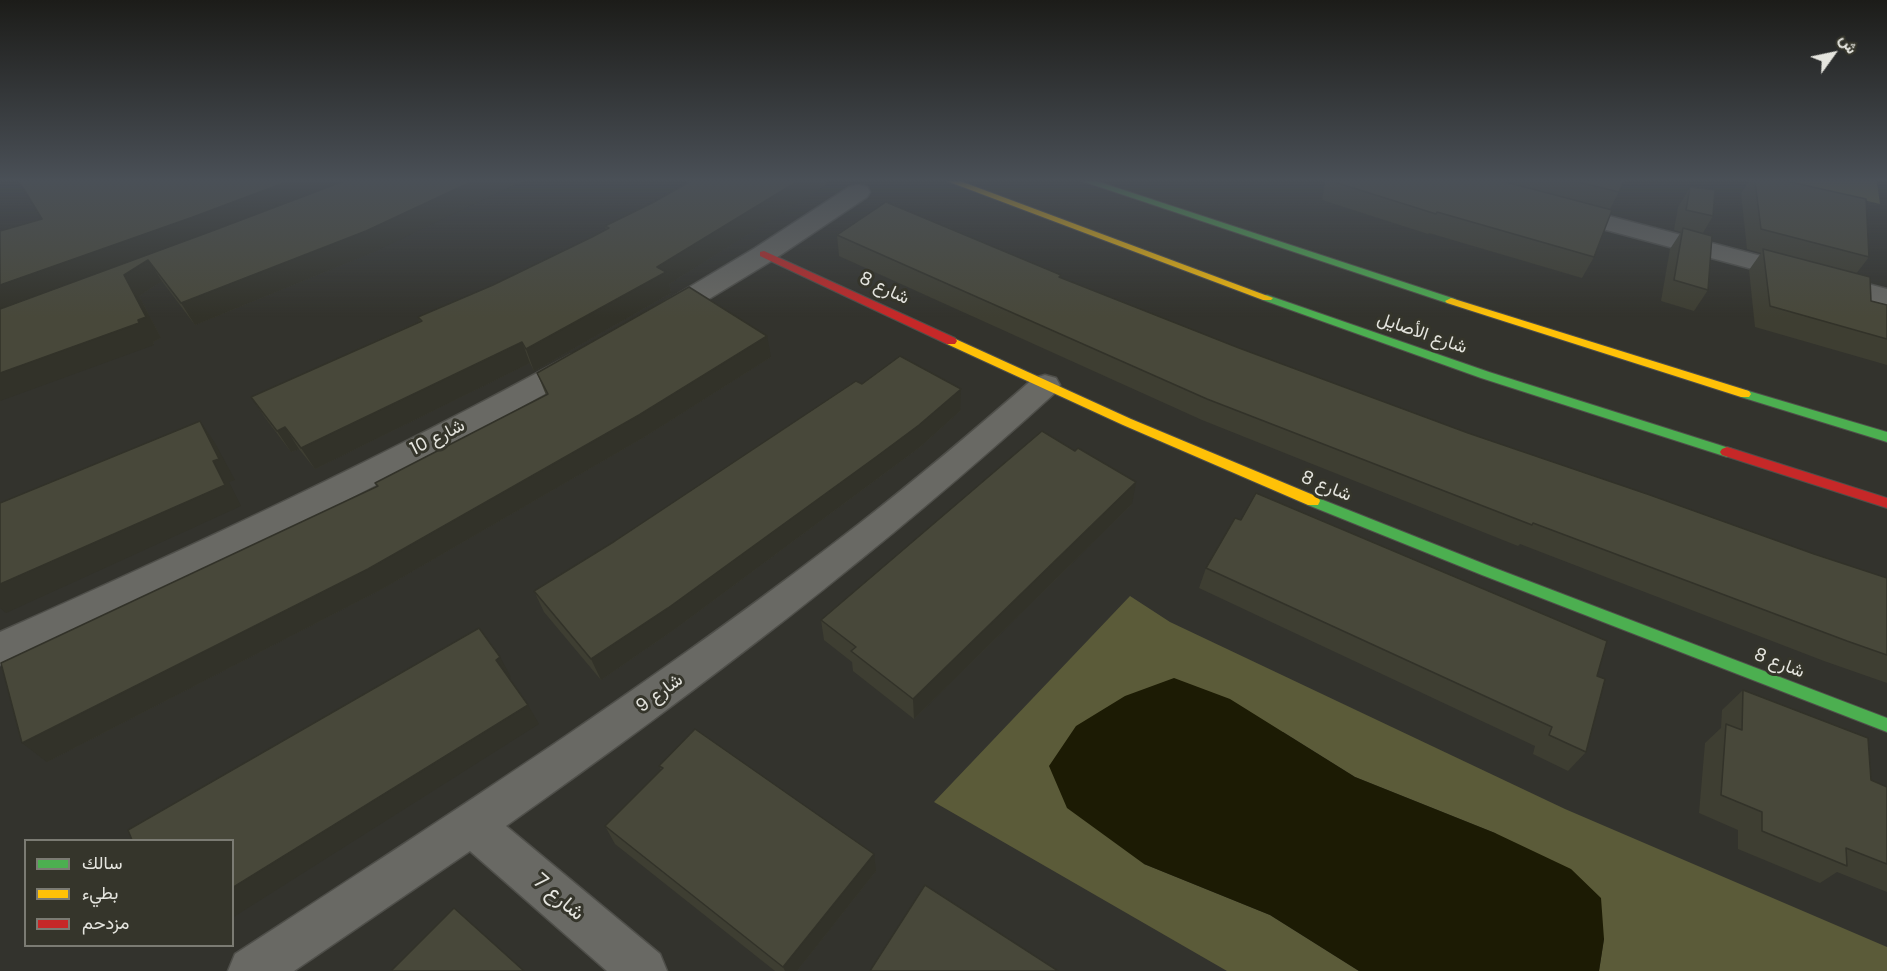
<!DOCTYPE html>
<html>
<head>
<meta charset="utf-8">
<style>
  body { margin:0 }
  #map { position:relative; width:1887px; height:971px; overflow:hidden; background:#33332d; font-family:Poppins,Vazirmatn,sans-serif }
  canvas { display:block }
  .legend { position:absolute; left:24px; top:839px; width:210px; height:108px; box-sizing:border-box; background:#35352b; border:2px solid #7b7b73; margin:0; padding:8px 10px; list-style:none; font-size:18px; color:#e5e5df }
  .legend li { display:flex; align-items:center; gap:12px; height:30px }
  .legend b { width:30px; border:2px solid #7b7b73 }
  .north { position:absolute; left:1803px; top:24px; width:60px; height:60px; -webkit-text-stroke:4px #35352b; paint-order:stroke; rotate:57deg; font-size:16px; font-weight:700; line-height:24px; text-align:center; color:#e5e5df }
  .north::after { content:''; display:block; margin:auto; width:21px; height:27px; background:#e5e5df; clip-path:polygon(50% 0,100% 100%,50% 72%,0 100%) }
</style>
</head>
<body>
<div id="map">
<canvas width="1887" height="971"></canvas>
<ul class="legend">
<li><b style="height:8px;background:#4caf50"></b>سالك</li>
<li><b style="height:8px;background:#ffc107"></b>بطيء</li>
<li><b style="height:8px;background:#c62828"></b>مزدحم</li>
</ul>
<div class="north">ش</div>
</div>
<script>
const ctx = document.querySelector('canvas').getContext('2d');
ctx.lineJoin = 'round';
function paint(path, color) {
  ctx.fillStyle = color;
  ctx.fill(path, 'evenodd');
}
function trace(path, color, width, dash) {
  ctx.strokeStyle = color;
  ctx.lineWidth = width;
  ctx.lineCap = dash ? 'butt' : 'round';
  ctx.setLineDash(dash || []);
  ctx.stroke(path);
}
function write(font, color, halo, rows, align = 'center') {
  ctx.font = font + ' Poppins,Vazirmatn,sans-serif';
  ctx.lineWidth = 6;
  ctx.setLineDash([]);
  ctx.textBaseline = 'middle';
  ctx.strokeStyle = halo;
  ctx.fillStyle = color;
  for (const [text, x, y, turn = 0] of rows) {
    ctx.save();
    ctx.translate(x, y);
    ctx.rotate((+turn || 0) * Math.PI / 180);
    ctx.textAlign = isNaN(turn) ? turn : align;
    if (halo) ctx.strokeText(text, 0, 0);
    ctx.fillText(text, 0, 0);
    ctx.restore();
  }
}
paint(new Path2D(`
  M 1785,181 L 1877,181 L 1880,204 Z
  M 1130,596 L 1170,622 L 1565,809 L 1887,947 L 1887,971 L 1599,971 L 1604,939 L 1495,833 L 1355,777 L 1283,732 L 1144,864 L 1270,915 L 1359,971 L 1227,971 L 934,802 Z`), '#5b5b39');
paint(new Path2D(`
  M 1174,678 L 1230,699 L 1355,777 L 1495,833 L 1571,869 L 1601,898 L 1604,939 L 1599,971 L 1359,971 L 1270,915 L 1144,864 L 1067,808 L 1049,766 L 1076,726 L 1125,696 Z`), '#1c1b04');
const street = new Path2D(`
  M 858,185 L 867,187 L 870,192 L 867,197 L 773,260 L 671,322 L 661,325 L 651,322 L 647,316 L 651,310 L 755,248 L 849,187 Z
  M 1563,204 L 1887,289 L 1887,305 L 1554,216 L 1551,211 L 1554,206 Z
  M 580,352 L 590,355 L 595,362 L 590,369 L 449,447 L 305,522 L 160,592 L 0,665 L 0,632 C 193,546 384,457 570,355 Z
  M 1045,375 L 1056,378 L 1060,385 L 1056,392 C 881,551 699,690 506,826 L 660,954 L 667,971 L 607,971 L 470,851 L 294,971 L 228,971 L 235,954 C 447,816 660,679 859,524 C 919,477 977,428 1034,378 Z`);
const fast = new Path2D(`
  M 1082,181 L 1096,181 L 1455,299 L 1457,301 L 1455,303 L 1447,303 Z
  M 1267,295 L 1489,372 L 1732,449 L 1734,452 L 1727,457 L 1481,378 L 1263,300 L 1263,296 Z
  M 1745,390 L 1887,432 L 1887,442 L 1741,397 L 1739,394 L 1741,391 Z
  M 1313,496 L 1492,567 L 1887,718 L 1887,732 L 1482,575 L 1308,505 L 1306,501 L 1308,497 Z`);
const slow = new Path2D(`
  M 947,181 L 960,181 L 1273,298 L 1271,300 L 1263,300 Z
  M 1451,298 L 1749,391 L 1751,394 L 1749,397 L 1741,397 L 1447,303 L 1445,301 Z
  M 951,337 L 1131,419 L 1318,497 L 1320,501 L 1318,505 L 1308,505 L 1123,425 L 947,344 L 945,341 L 947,338 Z`);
const jam = new Path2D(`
  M 764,251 L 955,338 L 957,341 L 955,344 L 947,344 L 760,256 L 760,252 Z
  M 1727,447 L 1887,498 L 1887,508 L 1722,455 L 1720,452 L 1722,449 Z`);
trace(street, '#4f4f4a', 3);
trace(fast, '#4f4f4a', 2);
trace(slow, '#4f4f4a', 2);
trace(jam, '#4f4f4a', 2);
paint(street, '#696964');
paint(fast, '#4caf50');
paint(slow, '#ffc107');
paint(jam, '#c62828');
paint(new Path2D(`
  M 691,181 L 825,181 L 826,185 L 669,284 L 671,293 L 534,371 L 530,363 L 315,469 L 299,449 L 291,452 L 266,419 L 251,397 L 420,321 L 418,317 L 493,285 L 606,230 L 605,226 L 652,203 Z
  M 1325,181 L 1623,181 L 1619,192 L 1610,209 L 1594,257 L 1582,278 L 1429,233 L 1428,234 L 1322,200 Z
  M 1749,181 L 1786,181 L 1869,257 L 1856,274 L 1871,301 L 1887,305 L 1887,365 L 1755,327 L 1749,270 L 1761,253 L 1747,249 L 1741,193 Z
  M 1690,187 L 1713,216 L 1703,233 L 1708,290 L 1694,311 L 1661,301 L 1670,249 L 1681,232 L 1674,230 L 1678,207 Z
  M 42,219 L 376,251 L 195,325 L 162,281 L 139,296 L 161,338 L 153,342 L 154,345 Z
  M 837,235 L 1060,277 L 1239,348 L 1468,433 L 1814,554 L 1887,578 L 1887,683 L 1824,661 L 1520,544 L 1518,546 L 1202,420 L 839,256 Z
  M 771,357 L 646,436 L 382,589 L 47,762 L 377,487 L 375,483 L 546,395 L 537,373 Z
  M 862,384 L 960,411 L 920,447 L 877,479 L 675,629 L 601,680 L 544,612 L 534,591 L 615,541 Z
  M 1132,504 L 914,719 L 853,671 L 852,662 L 824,640 L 821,620 Z
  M 1206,568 L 1597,676 L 1586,752 L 1568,771 L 1533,754 L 1535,746 L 1199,588 Z
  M 1743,690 L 1871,780 L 1887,787 L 1887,892 L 1837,872 L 1820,883 L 1738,849 L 1738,830 L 1699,813 L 1705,743 L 1721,728 L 1722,710 Z
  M 659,766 L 876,871 L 797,971 L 775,971 L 615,844 L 605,826 L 661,770 Z`), '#3e3e32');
paint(new Path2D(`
  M 289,181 L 352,181 L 0,313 L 0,285 Z
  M 473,181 L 523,181 L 376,251 L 195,325 L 181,303 Z
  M 798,181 L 825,181 L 826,185 L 669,284 L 671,293 L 534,371 L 526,349 L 657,267 Z
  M 148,260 L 162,281 L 139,296 L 161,338 L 153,342 L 154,345 L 0,401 L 0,373 L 124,275 Z
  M 767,336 L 771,357 L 646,436 L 382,589 L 47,762 L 22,743 Z
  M 522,342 L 530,363 L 315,469 L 301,448 Z
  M 961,389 L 960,411 L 920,447 L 675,629 L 601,680 L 591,659 Z
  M 200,421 L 215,443 L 235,480 L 229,482 L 241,506 L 6,613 L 0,608 L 0,584 Z
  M 285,427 L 299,449 L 291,452 L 277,431 Z
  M 1136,482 L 1132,504 L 914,719 L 913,699 Z
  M 500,657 L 511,677 L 507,680 L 496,660 Z
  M 528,705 L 539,724 L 232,918 L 232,888 Z
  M 874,854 L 876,871 L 797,971 L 785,971 L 783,967 Z`), '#323229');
const building = new Path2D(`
  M 19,181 L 289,181 L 193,217 L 0,285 L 0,231 L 42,219 Z
  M 344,181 L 473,181 L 366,231 L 181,303 L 148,260 L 124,275 L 146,317 L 138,320 L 139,323 L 0,373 L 0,309 L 212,231 Z
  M 691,181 L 798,181 L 657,267 L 666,272 L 526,349 L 522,342 L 301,448 L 285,427 L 277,431 L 251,397 L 422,321 L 418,317 L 493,285 L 592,237 L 609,228 L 605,226 L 652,203 Z
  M 1331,181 L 1502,181 L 1612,210 L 1594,257 L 1437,212 L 1436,214 Z
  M 1574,181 L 1623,181 L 1619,192 Z
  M 1755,181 L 1786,181 L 1866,199 L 1869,257 L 1761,229 Z
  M 1690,187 L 1715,190 L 1713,216 L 1686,210 Z
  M 886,202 L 1061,275 L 1059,277 L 1239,348 L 1468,433 L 1650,495 L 1814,554 L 1887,578 L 1887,655 L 1847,641 L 1533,523 L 1532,525 L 1207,399 L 837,235 Z
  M 1683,228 L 1712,236 L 1708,290 L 1674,280 Z
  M 1763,249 L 1870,277 L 1871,301 L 1887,305 L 1887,339 L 1770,306 Z
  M 689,287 L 767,336 L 639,415 L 368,569 L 22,743 L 1,663 L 378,486 L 375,483 L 548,394 L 537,373 Z
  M 900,356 L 961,389 L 919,425 L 876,457 L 668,608 L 591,659 L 534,591 L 615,541 L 856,381 L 862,384 Z
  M 200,421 L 219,459 L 213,461 L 225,485 L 0,584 L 0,503 Z
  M 1042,431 L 1075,451 L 1078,448 L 1136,482 L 913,699 L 851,651 L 856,647 L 821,620 Z
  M 1256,493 L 1607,641 L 1597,676 L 1605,679 L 1586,752 L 1549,735 L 1552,727 L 1206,568 L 1235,518 L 1241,520 Z
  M 479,628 L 500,657 L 496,660 L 528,705 L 232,888 L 232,840 L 132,840 L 128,830 Z
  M 1743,690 L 1868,738 L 1871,780 L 1887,787 L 1887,864 L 1846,848 L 1847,866 L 1762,831 L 1762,812 L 1721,795 L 1726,724 L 1742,730 Z
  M 695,729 L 874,854 L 783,967 L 605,826 L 663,768 L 659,766 Z
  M 925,885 L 1058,971 L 870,971 Z
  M 454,908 L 524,971 L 391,971 Z`);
paint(building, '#48483a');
trace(building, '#323229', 1.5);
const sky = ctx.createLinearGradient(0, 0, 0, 317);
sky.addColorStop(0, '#1c1c19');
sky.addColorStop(0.57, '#4a5057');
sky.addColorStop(1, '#4a505700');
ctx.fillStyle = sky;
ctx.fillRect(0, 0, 1887, 317);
write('18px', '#e5e5df', '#35352b', [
  ["شارع 8",884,289,25],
  ["شارع الأصايل",1422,334,19],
  ["شارع 10",438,438,-27],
  ["شارع 8",1326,487,22],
  ["شارع 8",1779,664,21],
  ["شارع 9",660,694,-36]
]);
write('21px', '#e5e5df', '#35352b', [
  ["شارع 7",558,898,40]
]);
</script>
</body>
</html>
